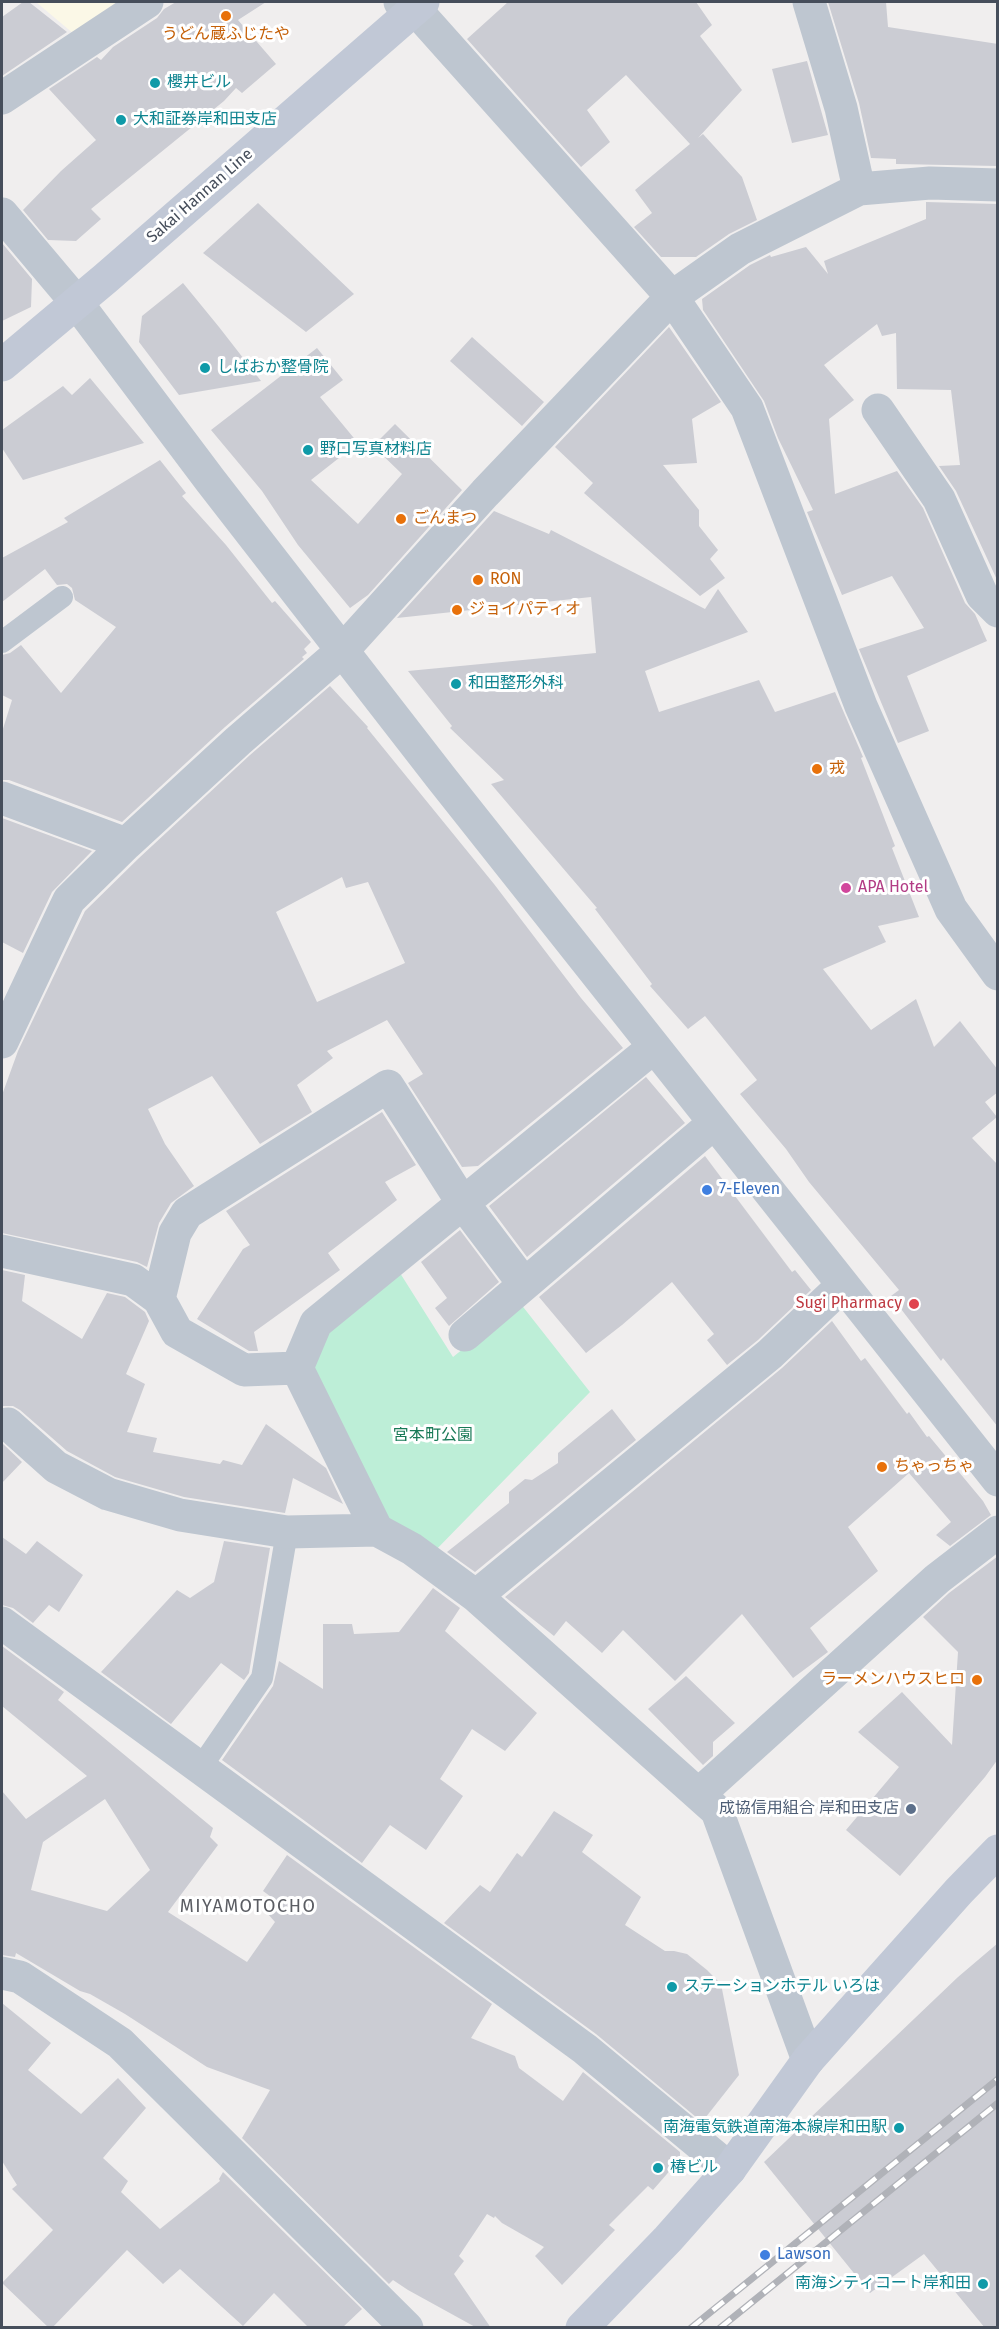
<!DOCTYPE html>
<html>
<head>
<meta charset="utf-8">
<style>
  body { margin:0 }
  #map { position:relative; width:999px; height:2329px; overflow:hidden; background:#f0eeee; font-family:"Fira Sans",sans-serif }
  canvas { display:block }
  .frame { position:absolute; inset:0; border:3px solid #464e5b; pointer-events:none }
</style>
</head>
<body>
<div id="map">
<canvas width="999" height="2329"></canvas>
<div class="frame"></div>
</div>
<script>
const ctx = document.querySelector('canvas').getContext('2d');
ctx.lineJoin = 'round';
function paint(path, color) {
  ctx.fillStyle = color;
  ctx.fill(path, 'evenodd');
}
function trace(path, color, width, dash) {
  ctx.strokeStyle = color;
  ctx.lineWidth = width;
  ctx.lineCap = dash ? 'butt' : 'round';
  ctx.setLineDash(dash || []);
  ctx.stroke(path);
}
function write(font, color, halo, rows, align = 'center') {
  ctx.font = font + ' "Fira Sans","Noto Sans JP",sans-serif';
  ctx.lineWidth = 6;
  ctx.setLineDash([]);
  ctx.textBaseline = 'middle';
  ctx.strokeStyle = halo;
  ctx.fillStyle = color;
  for (const [text, x, y, turn = 0] of rows) {
    ctx.save();
    ctx.translate(x, y);
    ctx.rotate((+turn || 0) * Math.PI / 180);
    ctx.textAlign = isNaN(turn) ? turn : align;
    if (halo) ctx.strokeText(text, 0, 0);
    ctx.fillText(text, 0, 0);
    ctx.restore();
  }
}
paint(new Path2D(`
  M 36,2 L 117,2 L 81,40 Z`), '#fbf8e7');
paint(new Path2D(`
  M 400,1273 L 453,1357 L 520,1303 L 590,1392 L 431,1555 L 383,1519 L 308,1364 L 320,1335 Z`), '#bdeed7');
paint(new Path2D(`
  M 23,2 L 29,2 L 67,32 L 2,76 L 2,17 Z
  M 176,2 L 266,2 L 238,20 L 276,64 L 242,93 L 236,88 L 224,101 L 91,209 L 101,219 L 76,241 L 48,240 L 23,210 L 61,171 L 96,140 L 49,89 L 97,57 L 101,60 L 113,47 L 157,18 L 164,9 Z
  M 508,2 L 696,2 L 712,25 L 700,36 L 742,90 L 698,138 L 703,134 L 742,177 L 757,220 L 729,234 L 696,257 L 661,257 L 634,227 L 652,213 L 635,190 L 690,144 L 626,75 L 587,110 L 610,142 L 581,167 L 467,39 Z
  M 828,2 L 886,2 L 888,27 L 998,44 L 998,166 L 896,164 L 896,159 L 871,158 L 859,103 Z
  M 807,61 L 828,135 L 792,143 L 772,69 Z
  M 926,202 L 998,204 L 998,582 L 956,491 L 939,466 L 960,465 L 951,390 L 897,389 L 896,333 L 882,336 L 877,324 L 824,365 L 854,400 L 829,419 L 835,494 L 897,471 L 923,508 L 965,603 L 975,614 L 987,641 L 907,676 L 929,731 L 898,743 L 859,649 L 924,628 L 892,576 L 842,595 L 807,512 L 813,510 L 778,438 L 764,401 L 703,310 L 702,299 L 750,265 L 770,255 L 771,257 L 806,247 L 828,274 L 824,261 L 926,219 Z
  M 258,203 L 354,294 L 306,332 L 203,253 Z
  M 2,243 L 32,279 L 31,307 L 2,321 Z
  M 183,283 L 219,327 L 261,381 L 179,395 L 139,342 L 142,316 Z
  M 669,327 L 721,402 L 692,419 L 697,463 L 663,465 L 699,510 L 699,526 L 718,550 L 710,559 L 725,578 L 700,596 L 584,493 L 593,483 L 555,447 Z
  M 472,337 L 544,402 L 522,426 L 450,361 Z
  M 317,348 L 343,380 L 320,397 L 358,443 L 311,480 L 358,524 L 402,474 L 373,446 L 395,424 L 462,490 L 368,595 L 350,608 L 298,545 L 262,491 L 211,430 Z
  M 90,378 L 144,443 L 23,480 L 2,448 L 2,430 L 63,386 L 72,395 Z
  M 160,460 L 186,493 L 182,496 L 226,545 L 272,603 L 275,601 L 311,642 L 304,649 L 307,653 L 302,657 L 304,659 L 225,727 L 122,822 L 9,780 L 2,780 L 2,732 L 12,700 L 2,695 L 2,655 L 10,653 L 21,645 L 61,693 L 116,627 L 75,600 L 72,588 L 67,584 L 57,585 L 45,569 L 2,602 L 2,558 L 68,522 L 64,518 Z
  M 494,511 L 549,534 L 551,530 L 705,609 L 718,589 L 748,632 L 645,671 L 659,712 L 759,680 L 775,712 L 835,692 L 863,757 L 861,758 L 895,846 L 892,848 L 919,917 L 878,926 L 886,942 L 823,969 L 871,1030 L 916,999 L 934,1047 L 960,1021 L 998,1070 L 998,1092 L 985,1102 L 997,1117 L 972,1138 L 998,1165 L 998,1427 L 943,1358 L 941,1361 L 891,1296 L 899,1290 L 809,1182 L 786,1149 L 740,1094 L 757,1080 L 705,1016 L 688,1029 L 650,986 L 652,984 L 595,909 L 597,908 L 491,784 L 504,780 L 450,728 L 452,726 L 408,671 L 596,653 L 591,597 L 397,618 Z
  M 330,686 L 368,727 L 367,728 L 494,884 L 581,998 L 623,1048 L 478,1166 L 462,1167 L 408,1083 L 423,1074 L 387,1020 L 327,1051 L 333,1058 L 297,1085 L 312,1112 L 260,1144 L 212,1076 L 148,1109 L 165,1144 L 194,1186 L 171,1203 L 159,1223 L 147,1267 L 137,1262 L 2,1233 L 2,1095 L 18,1051 L 85,911 L 139,858 L 250,755 ZM 342,877 L 346,888 L 368,882 L 405,963 L 317,1002 L 276,912 Z
  M 2,818 L 92,851 L 52,892 L 23,953 L 2,942 Z
  M 646,1077 L 685,1123 L 527,1257 L 489,1206 Z
  M 382,1112 L 416,1165 L 385,1182 L 397,1200 L 328,1253 L 340,1270 L 254,1332 L 258,1351 L 249,1351 L 197,1319 L 243,1249 L 250,1245 L 226,1211 Z
  M 705,1156 L 792,1272 L 795,1270 L 811,1290 L 758,1340 L 727,1365 L 707,1340 L 714,1334 L 672,1282 L 622,1325 L 586,1353 L 539,1297 Z
  M 460,1230 L 499,1282 L 449,1326 L 435,1308 L 447,1298 L 421,1262 Z
  M 2,1270 L 25,1275 L 22,1301 L 82,1339 L 107,1293 L 125,1297 L 145,1312 L 149,1321 L 126,1374 L 145,1384 L 127,1432 L 157,1438 L 153,1452 L 220,1464 L 223,1460 L 242,1465 L 266,1424 L 326,1468 L 343,1504 L 293,1478 L 285,1513 L 184,1497 L 115,1477 L 67,1451 L 20,1410 L 13,1406 L 2,1406 Z
  M 832,1321 L 861,1361 L 865,1358 L 907,1414 L 909,1412 L 927,1437 L 929,1436 L 983,1501 L 991,1515 L 950,1546 L 936,1535 L 951,1522 L 909,1473 L 848,1527 L 878,1571 L 810,1628 L 828,1652 L 793,1678 L 742,1614 L 675,1681 L 623,1630 L 602,1653 L 566,1621 L 554,1636 L 505,1597 L 782,1368 Z
  M 612,1409 L 636,1440 L 475,1572 L 447,1552 L 509,1503 L 509,1492 L 525,1479 L 532,1480 L 558,1463 L 558,1453 Z
  M 2,1443 L 22,1462 L 2,1483 Z
  M 2,1537 L 26,1554 L 37,1541 L 83,1575 L 59,1612 L 49,1605 L 33,1623 L 13,1608 L 2,1605 Z
  M 224,1541 L 270,1548 L 249,1673 L 244,1680 L 221,1663 L 171,1724 L 101,1672 L 177,1590 L 190,1598 L 214,1582 Z
  M 998,1556 L 998,1759 L 985,1777 L 900,1876 L 846,1830 L 899,1767 L 858,1732 L 902,1692 L 952,1745 L 958,1652 L 923,1617 L 949,1593 Z
  M 433,1588 L 460,1608 L 445,1631 L 537,1713 L 505,1751 L 472,1729 L 440,1779 L 463,1796 L 426,1850 L 390,1825 L 362,1863 L 222,1760 L 273,1686 L 279,1661 L 323,1689 L 323,1624 L 352,1624 L 354,1634 L 399,1632 Z
  M 2,1646 L 64,1692 L 58,1700 L 213,1828 L 210,1837 L 218,1845 L 168,1912 L 247,1962 L 275,1922 L 267,1913 L 278,1902 L 263,1891 L 287,1855 L 492,2004 L 471,2038 L 515,2056 L 519,2068 L 563,2101 L 583,2072 L 680,2152 L 680,2159 L 653,2190 L 648,2186 L 609,2225 L 615,2230 L 562,2285 L 535,2256 L 544,2247 L 502,2223 L 495,2216 L 494,2218 L 487,2214 L 459,2256 L 464,2261 L 454,2274 L 491,2328 L 477,2328 L 408,2290 L 393,2280 L 389,2284 L 242,2138 L 270,2090 L 207,2067 L 125,2014 L 90,1994 L 80,1991 L 16,1953 L 15,1957 L 2,1955 L 2,1791 L 26,1819 L 87,1776 L 2,1706 ZM 105,1799 L 150,1870 L 107,1911 L 31,1890 L 43,1842 Z
  M 686,1676 L 735,1723 L 713,1742 L 713,1756 L 703,1765 L 648,1709 Z
  M 554,1811 L 593,1835 L 582,1852 L 641,1897 L 625,1925 L 665,1951 L 674,1951 L 687,1954 L 707,1970 L 721,1984 L 739,2075 L 702,2122 L 596,2034 L 444,1923 L 480,1885 L 490,1892 L 517,1853 L 522,1857 Z
  M 998,1943 L 998,2328 L 985,2328 L 924,2254 L 870,2293 L 764,2162 L 958,1977 Z
  M 2,2003 L 51,2043 L 28,2070 L 81,2114 L 118,2078 L 146,2108 L 103,2158 L 128,2181 L 121,2192 L 160,2229 L 220,2181 L 219,2179 L 223,2172 L 362,2309 L 342,2328 L 309,2328 L 274,2293 L 243,2326 L 180,2269 L 163,2284 L 127,2250 L 52,2328 L 49,2328 L 2,2283 L 53,2230 L 12,2189 L 17,2185 L 2,2161 Z`), '#cbccd3');
trace(new Path2D(`
  M 2,642 L 62,597
  M 201,1767 L 262,1678 L 287,1532`), '#bec6d0', 22);
trace(new Path2D(`
  M 400,2 L 415,9 L 672,297 L 747,408 L 861,706 L 951,909 L 998,974
  M 809,2 L 841,108 L 859,189
  M 2,98 L 147,2
  M 2,214 L 77,303 L 210,480 L 442,779 L 998,1480
  M 878,410 L 939,499 L 982,595 L 998,611
  M 2,798 L 126,844
  M 2,1042 L 69,900 L 126,844 L 238,741 L 343,650 L 485,493 L 672,297 L 740,249 L 859,189 L 930,183 L 998,185
  M 654,1047 L 316,1323 L 297,1368 L 377,1530 L 412,1549 L 476,1596 L 717,1811 L 808,2060
  M 2,1251 L 133,1280 L 159,1299 L 177,1332 L 244,1370 L 297,1368
  M 159,1299 L 175,1233 L 187,1213 L 388,1086 L 462,1202 L 524,1284
  M 465,1335 L 714,1123
  M 2,1425 L 8,1424 L 56,1467 L 108,1494 L 180,1515 L 287,1532 L 377,1530
  M 476,1596 L 770,1354 L 843,1285
  M 2,1623 L 585,2049 L 730,2169
  M 699,1794 L 937,1579 L 998,1532
  M 2,1973 L 20,1977 L 120,2043 L 407,2328`), '#bec6d0', 33);
trace(new Path2D(`
  M 2,365 L 106,278 L 423,2
  M 582,2328 L 668,2239 L 730,2169 L 808,2060 L 959,1891 L 998,1851`), '#c1c8d6', 33);
const rail = new Path2D(`
  M 691,2328 L 998,2079
  M 720,2328 L 998,2103`);
trace(rail, '#b0b2b8', 7);
trace(rail, '#fff', 4.5, [14]);
for (const [x, y, r, color] of [
  [226,16,6,"#e8710a"],
  [155,83,6,"#0f9aa8"],
  [121,120,6,"#0f9aa8"],
  [205,368,6,"#0f9aa8"],
  [308,450,6,"#0f9aa8"],
  [401,519,6,"#e8710a"],
  [478,580,6,"#e8710a"],
  [457,610,6,"#e8710a"],
  [456,684,6,"#0f9aa8"],
  [817,769,6,"#e8710a"],
  [846,888,6,"#d1479c"],
  [707,1190,6,"#3f7fe0"],
  [914,1304,6,"#e0444e"],
  [882,1467,6,"#e8710a"],
  [977,1680,6,"#e8710a"],
  [911,1809,6,"#5c6f8a"],
  [672,1987,6,"#0f9aa8"],
  [899,2128,6,"#0f9aa8"],
  [658,2168,6,"#0f9aa8"],
  [765,2255,6,"#3f7fe0"],
  [983,2284,6,"#0f9aa8"]
]) {
  const dot = new Path2D();
  dot.arc(x, y, r, 0, 2 * Math.PI);
  ctx.fillStyle = color;
  ctx.fill(dot);
  trace(dot, '#fff', 2);
}
write('16px', '#c56008', '#fff', [
  ["うどん蔵ふじたや",226,35,"center"],
  ["ごんまつ",413,519],
  ["RON",490,580],
  ["ジョイパティオ",469,610],
  ["戎",829,769],
  ["ちゃっちゃ",894,1467],
  ["ラーメンハウスヒロ",965,1680,"right"]
], 'left');
write('16px', '#0d838f', '#fff', [
  ["櫻井ビル",167,83],
  ["大和証券岸和田支店",133,120],
  ["しばおか整骨院",217,368],
  ["野口写真材料店",320,450],
  ["和田整形外科",468,684],
  ["ステーションホテル いろは",684,1987],
  ["南海電気鉄道南海本線岸和田駅",887,2128,"right"],
  ["椿ビル",670,2168],
  ["南海シティコート岸和田",971,2284,"right"]
], 'left');
write('16px', '#464e5b', '#fff', [
  ["Sakai Hannan Line",200,196,-41]
]);
write('16px', '#b23c85', '#fff', [
  ["APA Hotel",858,888]
], 'left');
write('16px', '#366cbe', '#fff', [
  ["7-Eleven",719,1190],
  ["Lawson",777,2255]
], 'left');
write('16px', '#be3a42', '#fff', [
  ["Sugi Pharmacy",902,1304]
], 'right');
write('16px', '#197a57', '#fff', [
  ["宮本町公園",433,1436]
]);
write('16px', '#4e5e75', '#fff', [
  ["成協信用組合 岸和田支店",899,1809]
], 'right');
ctx.letterSpacing = '1.5px';
write('18px', '#5b5d63', '#fff', [
  ["MIYAMOTOCHO",248,1907]
]);
ctx.letterSpacing = '0px';
</script>
</body>
</html>
